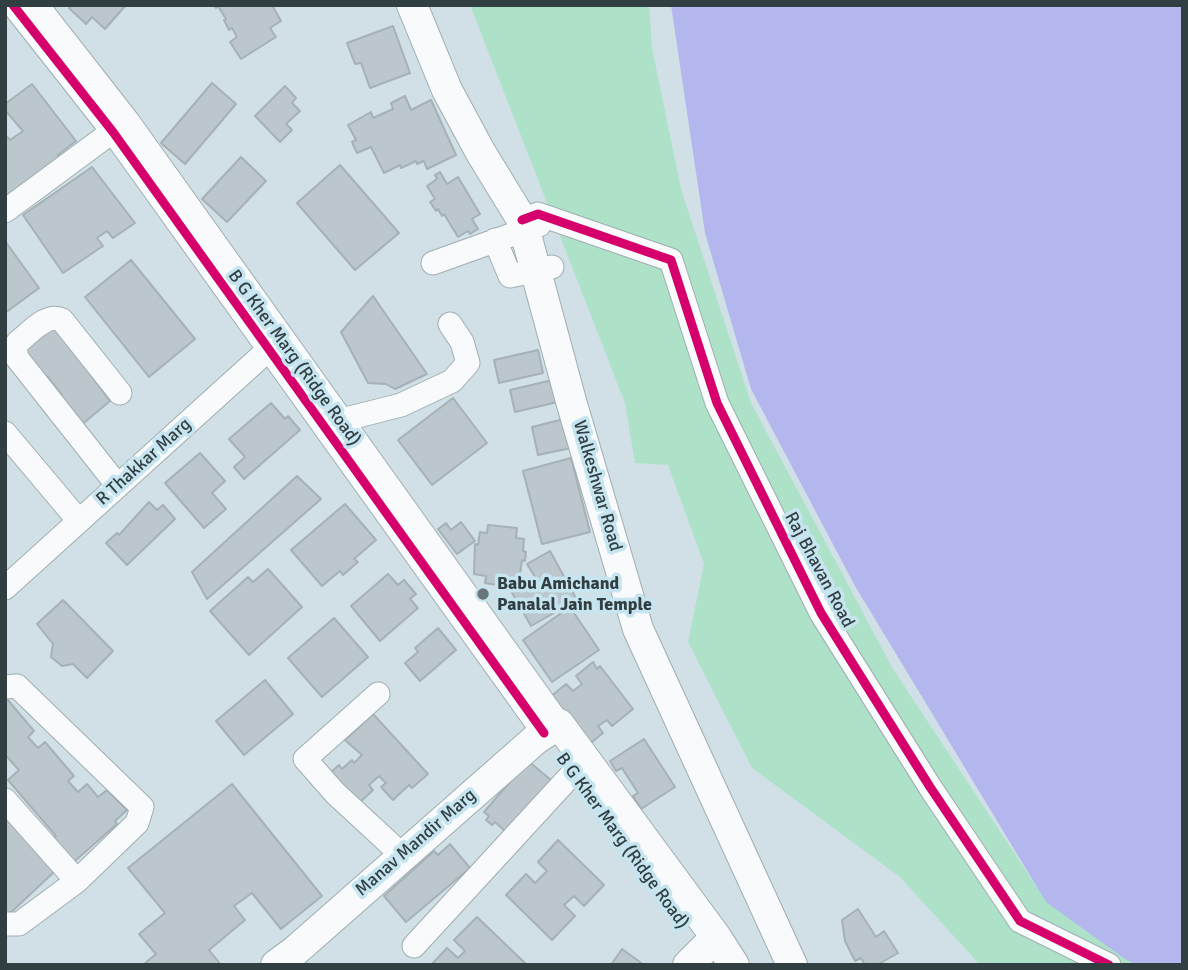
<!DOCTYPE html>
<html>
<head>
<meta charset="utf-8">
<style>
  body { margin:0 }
  #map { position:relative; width:1188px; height:970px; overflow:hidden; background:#d0e0e6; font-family:Signika,sans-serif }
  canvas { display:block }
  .frame { position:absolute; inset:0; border:7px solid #313e42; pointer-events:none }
</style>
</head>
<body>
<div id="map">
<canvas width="1188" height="970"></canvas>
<div class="frame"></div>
</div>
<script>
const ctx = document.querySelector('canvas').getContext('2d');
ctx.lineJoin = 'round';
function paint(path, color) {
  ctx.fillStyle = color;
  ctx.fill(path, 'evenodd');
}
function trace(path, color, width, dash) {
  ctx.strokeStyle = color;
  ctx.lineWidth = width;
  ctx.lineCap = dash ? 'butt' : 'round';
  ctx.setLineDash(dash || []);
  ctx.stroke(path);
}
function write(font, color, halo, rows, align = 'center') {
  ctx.font = font + ' Signika,sans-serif';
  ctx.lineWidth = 7;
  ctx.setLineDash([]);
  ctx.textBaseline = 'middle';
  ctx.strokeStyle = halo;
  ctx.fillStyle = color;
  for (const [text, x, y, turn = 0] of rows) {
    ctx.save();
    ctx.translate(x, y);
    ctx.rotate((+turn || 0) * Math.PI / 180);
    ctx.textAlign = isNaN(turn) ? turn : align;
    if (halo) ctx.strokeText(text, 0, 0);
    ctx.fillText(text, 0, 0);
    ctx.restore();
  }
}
paint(new Path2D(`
  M 470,5 L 649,5 L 652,48 L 681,189 L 751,403 L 893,669 L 1038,889 L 1183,965 L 980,965 L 900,877 L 752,768 L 688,642 L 704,564 L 668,465 L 635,463 L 625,403 Z`), '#ade2c9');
paint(new Path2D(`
  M 671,5 L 1183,5 L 1183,965 L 1137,965 L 1125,959 L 1046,902 L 855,586 L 751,389 L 705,233 Z`), '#b3b7ee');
const building = new Path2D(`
  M 71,5 L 126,5 L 105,29 L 92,17 L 86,24 L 69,8 Z
  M 214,5 L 272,5 L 281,21 L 270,28 L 276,37 L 241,59 L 230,42 L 237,37 L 232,28 L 229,30 L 224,20 L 226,19 L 218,6 L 216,8 Z
  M 393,26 L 410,73 L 370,88 L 361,63 L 355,64 L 347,43 Z
  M 212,83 L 236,104 L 185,164 L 161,143 Z
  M 32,84 L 76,141 L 58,155 L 59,157 L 11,202 L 5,194 L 5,135 L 10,140 L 23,131 L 5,110 L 5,104 Z
  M 285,86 L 296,98 L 292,103 L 300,111 L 286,124 L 292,130 L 280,142 L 255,116 Z
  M 405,96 L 411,110 L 431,100 L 456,155 L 427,169 L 424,161 L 417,164 L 416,161 L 401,168 L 400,165 L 384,173 L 371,147 L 357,153 L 352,142 L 356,140 L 348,125 L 371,112 L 373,118 L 393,109 L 391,103 Z
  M 241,157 L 266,181 L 227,222 L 202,199 Z
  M 340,165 L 399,233 L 355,270 L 297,203 Z
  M 92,167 L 135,223 L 113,238 L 107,231 L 97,238 L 103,246 L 63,273 L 23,215 Z
  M 440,172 L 447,184 L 458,177 L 480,214 L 472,219 L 478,229 L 470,234 L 468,231 L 458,237 L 444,214 L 442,216 L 438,209 L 436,211 L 430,202 L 435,199 L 427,186 L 437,179 L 435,175 Z
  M 5,241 L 39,288 L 5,313 Z
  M 131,260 L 195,339 L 149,377 L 85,297 Z
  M 373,296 L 427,374 L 395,389 L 386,384 L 368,383 L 341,332 Z
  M 54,325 L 110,401 L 80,426 L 58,398 L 62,395 L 47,376 L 43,379 L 21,349 Z
  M 538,350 L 543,373 L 499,383 L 494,360 Z
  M 557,379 L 562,401 L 515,412 L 510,390 Z
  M 453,398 L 487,443 L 432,485 L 398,440 Z
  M 271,403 L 285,419 L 288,416 L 300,430 L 244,479 L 234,467 L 245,457 L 229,439 Z
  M 564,419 L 571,448 L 538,455 L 532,427 Z
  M 200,453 L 225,481 L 212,493 L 226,509 L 204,528 L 165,483 Z
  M 571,458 L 590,532 L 542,544 L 523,471 Z
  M 297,476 L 321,499 L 207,599 L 192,572 Z
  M 149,502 L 157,510 L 163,505 L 175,519 L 127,565 L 106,543 L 117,533 L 119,535 Z
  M 345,504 L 376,540 L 354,559 L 358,562 L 343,575 L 340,571 L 322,586 L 291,550 Z
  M 461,522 L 475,541 L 457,554 L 438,529 L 446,523 L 451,530 Z
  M 488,525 L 517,528 L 516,538 L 524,539 L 523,551 L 526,552 L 525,561 L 522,560 L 519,581 L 505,580 L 504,586 L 485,583 L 486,576 L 474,574 L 475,544 L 478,545 L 480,532 L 487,533 Z
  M 550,551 L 577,600 L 531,626 L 511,591 L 535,577 L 527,564 Z
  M 268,569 L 302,607 L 249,655 L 210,611 L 248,577 L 253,582 Z
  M 388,574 L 398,585 L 404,580 L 416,594 L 410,599 L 418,608 L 380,641 L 351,606 Z
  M 63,600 L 113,651 L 87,678 L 73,664 L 62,666 L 51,657 L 53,644 L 37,624 Z
  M 570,607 L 599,650 L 552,682 L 523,640 Z
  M 334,618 L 368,657 L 322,697 L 288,658 Z
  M 438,628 L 456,650 L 420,681 L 405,663 L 418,652 L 415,648 Z
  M 593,662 L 597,669 L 600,666 L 633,709 L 612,726 L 607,720 L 598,726 L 603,733 L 587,746 L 549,698 L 566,684 L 573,691 L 582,684 L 576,676 Z
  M 265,680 L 293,714 L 244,755 L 216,721 Z
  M 7,699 L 34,731 L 28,737 L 38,748 L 45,742 L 74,776 L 68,781 L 78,792 L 87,784 L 98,797 L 107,790 L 127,810 L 115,821 L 117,824 L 68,867 L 48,843 L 56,836 L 8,780 L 19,770 L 7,757 L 5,758 L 5,701 Z
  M 373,714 L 428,774 L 412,788 L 409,785 L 393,800 L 381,787 L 386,783 L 379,776 L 369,785 L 373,790 L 357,805 L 331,772 L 339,765 L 342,769 L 352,760 L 354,763 L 362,755 L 345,740 Z
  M 644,739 L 675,787 L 641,809 L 633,796 L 638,793 L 622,768 L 616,771 L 610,761 Z
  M 528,761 L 551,780 L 506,832 L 495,822 L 492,825 L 486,820 L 489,816 L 484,812 Z
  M 232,784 L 322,896 L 281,929 L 252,893 L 234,906 L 245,920 L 209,950 L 221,965 L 143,965 L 156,954 L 139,934 L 165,913 L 128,868 Z
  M 5,817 L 55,871 L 5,918 Z
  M 558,840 L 604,885 L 584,906 L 574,896 L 564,905 L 575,916 L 552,940 L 506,895 L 526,874 L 535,883 L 547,871 L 538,862 Z
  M 450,844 L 470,868 L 406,922 L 384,896 L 434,851 L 438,855 Z
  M 858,909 L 876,937 L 884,931 L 898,953 L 877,965 L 865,965 L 861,958 L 855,961 L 845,941 L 842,920 Z
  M 477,917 L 527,965 L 431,965 L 447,948 L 458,958 L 465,951 L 454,940 Z
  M 622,949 L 644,965 L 611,965 Z`);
paint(building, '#bcc7cd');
trace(building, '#a6b0b7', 2);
const minor = new Path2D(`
  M 13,5 L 113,132 L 544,733
  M 37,5 L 127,120 L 559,724
  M 5,211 L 124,123
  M 522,220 L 538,214 L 671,260 L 717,403 L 821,613 L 930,787 L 1020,921 L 1109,965
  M 495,240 L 510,276 L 552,267
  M 433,263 L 539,225
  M 342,420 L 401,405 L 452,381 L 468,363 L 462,342 L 450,324
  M 5,433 L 79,521
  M 118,486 L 17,358 L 15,347 L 18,342 C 30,333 47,312 62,320 L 120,393
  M 5,588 L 278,341
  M 5,687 L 17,686 L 142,807 L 137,823 L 77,881 L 5,800
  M 378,694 L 305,759 L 335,793 L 402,855
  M 5,924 L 19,924 L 77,881
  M 414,946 L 573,773`);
const major = new Path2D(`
  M 412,5 L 447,90 L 481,153 L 522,220 L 571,401 L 638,629 L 792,965
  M 276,965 L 295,951 L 536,739 L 559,724 L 716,937 L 734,965
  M 688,965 L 716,937`);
trace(minor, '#a0adb1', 25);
trace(major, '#a0adb1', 32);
trace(minor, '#f8fafb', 23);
trace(major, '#f8fafb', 30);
trace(new Path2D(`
  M 13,5 L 113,132 L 544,733
  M 522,220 L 538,214 L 671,260 L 717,403 L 821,613 L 930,787 L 1020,921 L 1109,965`), '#d6006c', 9);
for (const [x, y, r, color] of [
  [483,594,7,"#69777b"]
]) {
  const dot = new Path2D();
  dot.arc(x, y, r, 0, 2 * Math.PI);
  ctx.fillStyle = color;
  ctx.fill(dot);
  trace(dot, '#c6e5f0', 2.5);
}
write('18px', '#313e42', '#c6e5f0', [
  ["B G Kher Marg (Ridge Road)",294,358,54],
  ["R Thakkar Marg",144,462,-42],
  ["Walkeshwar Road",597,486,74],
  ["Raj Bhavan Road",819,570,62],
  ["B G Kher Marg (Ridge Road)",622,841,54],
  ["Manav Mandir Marg",416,843,-41]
]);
write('bold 18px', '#313e42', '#c6e5f0', [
  ["Babu Amichand",497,584],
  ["Panalal Jain Temple",497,605]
], 'left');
</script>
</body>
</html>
